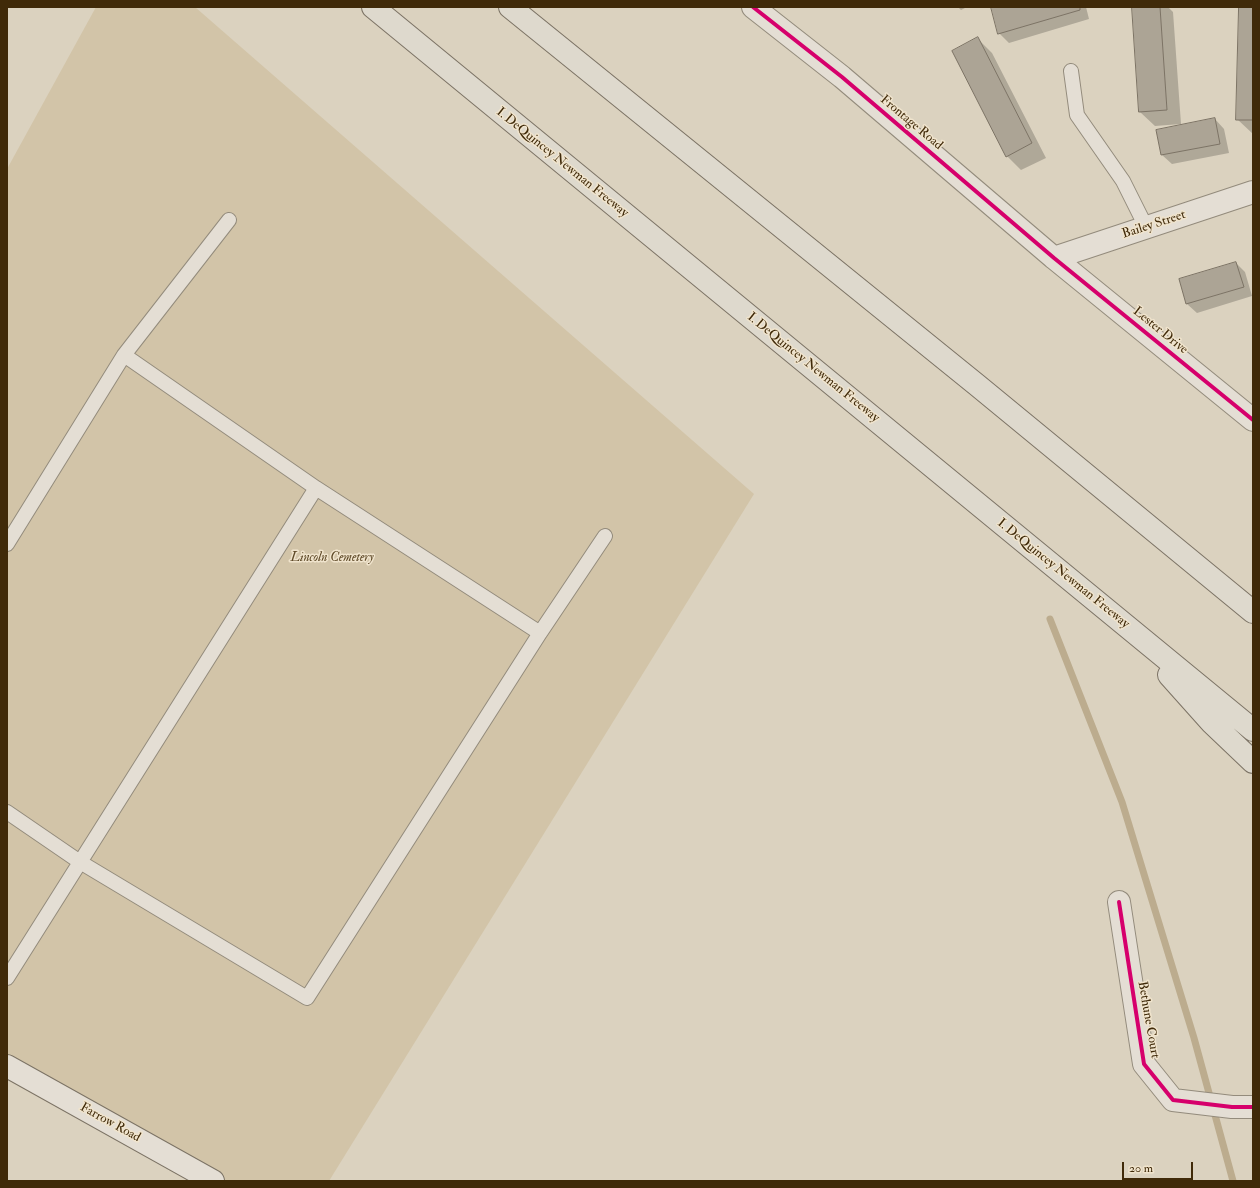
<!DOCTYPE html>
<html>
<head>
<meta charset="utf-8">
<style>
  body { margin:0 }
  #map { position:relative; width:1260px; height:1188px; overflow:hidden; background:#dbd2bf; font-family:"IM FELL Double Pica",serif }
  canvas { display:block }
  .frame { position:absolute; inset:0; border:8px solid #402a09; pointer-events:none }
  .scale { position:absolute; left:1122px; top:1162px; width:71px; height:18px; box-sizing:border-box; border:2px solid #402a09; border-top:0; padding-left:5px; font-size:12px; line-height:14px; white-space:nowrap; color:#402a09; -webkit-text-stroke:3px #f0e4cd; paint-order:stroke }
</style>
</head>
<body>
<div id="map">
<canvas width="1260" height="1188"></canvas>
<div class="frame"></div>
<div class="scale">20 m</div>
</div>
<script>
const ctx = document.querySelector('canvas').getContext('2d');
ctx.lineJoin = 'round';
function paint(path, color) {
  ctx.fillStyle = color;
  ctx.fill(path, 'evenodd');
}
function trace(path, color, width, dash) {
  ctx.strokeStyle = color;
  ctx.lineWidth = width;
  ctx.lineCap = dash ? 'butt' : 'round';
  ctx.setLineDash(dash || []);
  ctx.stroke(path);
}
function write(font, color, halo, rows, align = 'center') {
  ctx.font = font + ' "IM FELL Double Pica",serif';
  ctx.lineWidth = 3;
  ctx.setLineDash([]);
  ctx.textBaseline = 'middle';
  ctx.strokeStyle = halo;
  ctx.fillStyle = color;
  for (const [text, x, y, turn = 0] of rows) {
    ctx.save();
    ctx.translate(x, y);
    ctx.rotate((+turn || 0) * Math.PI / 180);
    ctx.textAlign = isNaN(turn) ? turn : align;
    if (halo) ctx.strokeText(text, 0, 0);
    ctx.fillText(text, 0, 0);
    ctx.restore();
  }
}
paint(new Path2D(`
  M 96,7 L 195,7 L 754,494 L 329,1181 L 213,1181 L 7,1066 L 7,169 Z`), '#d2c4a8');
paint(new Path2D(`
  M 958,7 L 967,7 L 961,10 Z
  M 994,7 L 1086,7 L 1089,19 L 1009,43 L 999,33 Z
  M 1133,7 L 1168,7 L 1173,12 L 1181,124 L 1155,126 L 1140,112 Z
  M 1253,8 L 1253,134 L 1237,119 Z
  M 978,39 L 992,53 L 1046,158 L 1021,170 L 1007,156 Z
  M 1215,119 L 1224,129 L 1229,153 L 1172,164 L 1162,155 L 1158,131 Z
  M 1236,263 L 1245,272 L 1252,296 L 1197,313 L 1187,304 L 1180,280 Z`), '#0003');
trace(new Path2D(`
  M 1050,619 L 1122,802 L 1194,1038 L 1233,1181`), '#bcac8e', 7);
const building = new Path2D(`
  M 991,7 L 1080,7 L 1080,10 L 998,34 Z
  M 1132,7 L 1160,7 L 1167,110 L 1139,112 Z
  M 1239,7 L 1253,7 L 1253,120 L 1236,120 Z
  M 978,37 L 1032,143 L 1006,157 L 952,51 Z
  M 1215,118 L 1220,144 L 1161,155 L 1156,130 Z
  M 1236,262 L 1244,287 L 1186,304 L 1179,279 Z`);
paint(building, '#aca495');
trace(building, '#7c7365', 1);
const service = new Path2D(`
  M 1071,71 L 1077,115 L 1123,181 L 1146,227
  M 124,355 L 316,488 L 540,633
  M 7,544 L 124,355 L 229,220
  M 7,812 L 80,862 L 307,998 L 540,633 L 605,536
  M 7,978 L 316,488`);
const minor = new Path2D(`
  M 753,7 L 842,77 L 1054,258 L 1253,420
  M 1054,258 L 1253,192
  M 1119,902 L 1144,1064 L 1173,1100 L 1232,1107 L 1253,1107`);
const secondary = new Path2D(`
  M 7,1066 L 213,1181`);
const motorway = new Path2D(`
  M 373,7 L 1253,730
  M 510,7 L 977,385 L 1253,612
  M 1169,675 L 1211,722 L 1253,762`);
trace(service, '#938b7c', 16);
trace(minor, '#938b7c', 24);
trace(secondary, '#7c7365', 24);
trace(motorway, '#7c7365', 24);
trace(service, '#e4ded4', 14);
trace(minor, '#e4ded4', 22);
trace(secondary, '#e4ded4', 22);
trace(motorway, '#ded9cd', 22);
trace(new Path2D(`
  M 753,7 L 842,77 L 1054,258 L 1253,420
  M 1119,902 L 1144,1064 L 1173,1100 L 1232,1107 L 1253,1107`), '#d6006c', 4);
write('13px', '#402a09', '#f0e4cd', [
  ["Frontage Road",911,123,40],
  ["I. DeQuincey Newman Freeway",562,163,39],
  ["Bailey Street",1154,225,-18],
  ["Lester Drive",1160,331,39],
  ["I. DeQuincey Newman Freeway",813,368,39],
  ["I. DeQuincey Newman Freeway",1063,574,39],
  ["Bethune Court",1148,1020,80],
  ["Farrow Road",110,1123,29]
]);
write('italic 13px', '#5c4725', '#f0e4cd', [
  ["Lincoln Cemetery",332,558]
]);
</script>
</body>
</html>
